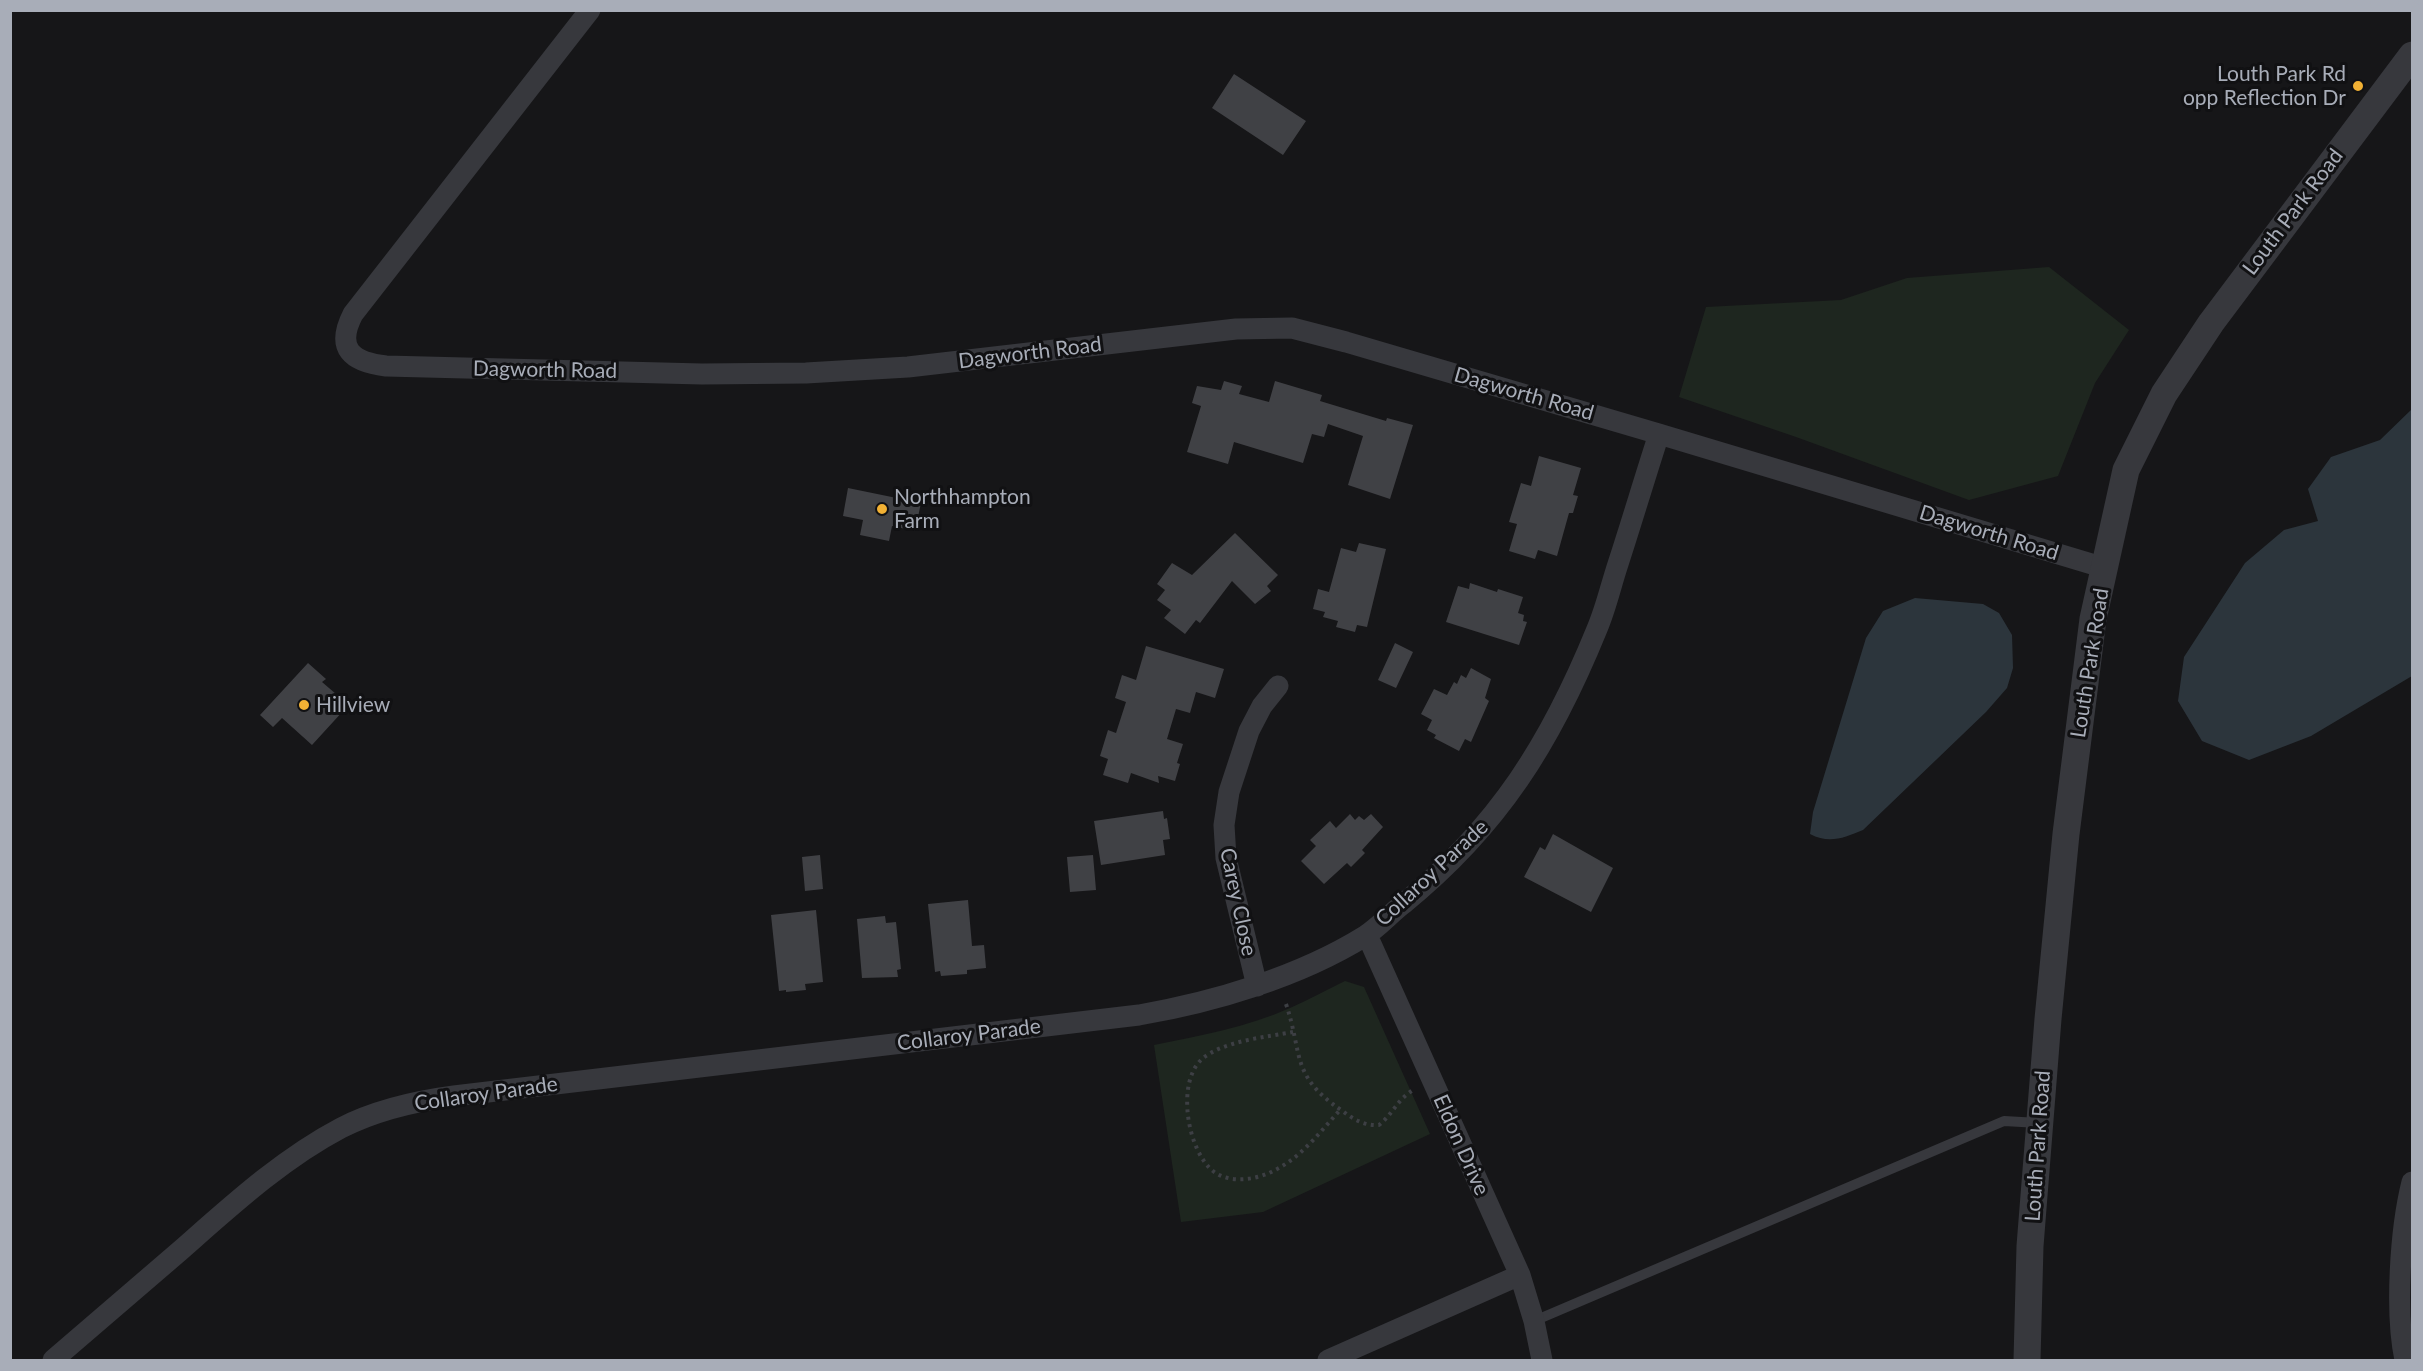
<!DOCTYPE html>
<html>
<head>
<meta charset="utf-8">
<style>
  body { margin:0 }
  #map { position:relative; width:2423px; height:1371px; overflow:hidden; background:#161618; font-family:Lato,sans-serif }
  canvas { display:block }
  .frame { position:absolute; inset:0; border:12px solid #a8adb8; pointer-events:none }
</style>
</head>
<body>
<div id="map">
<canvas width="2423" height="1371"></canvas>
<div class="frame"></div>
</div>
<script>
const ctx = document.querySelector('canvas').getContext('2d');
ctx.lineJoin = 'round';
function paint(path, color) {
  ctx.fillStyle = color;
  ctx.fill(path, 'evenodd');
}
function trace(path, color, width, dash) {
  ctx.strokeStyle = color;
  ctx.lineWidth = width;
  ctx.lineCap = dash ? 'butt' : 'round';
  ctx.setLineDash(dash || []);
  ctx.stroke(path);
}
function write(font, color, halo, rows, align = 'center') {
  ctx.font = font + ' Lato,sans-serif';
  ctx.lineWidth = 6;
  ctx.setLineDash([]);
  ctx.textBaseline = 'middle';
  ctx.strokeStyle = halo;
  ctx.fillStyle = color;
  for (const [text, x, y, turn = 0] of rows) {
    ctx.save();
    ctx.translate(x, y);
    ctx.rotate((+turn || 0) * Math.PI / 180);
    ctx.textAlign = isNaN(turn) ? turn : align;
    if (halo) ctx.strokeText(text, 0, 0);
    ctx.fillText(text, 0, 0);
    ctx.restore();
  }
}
paint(new Path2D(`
  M 2049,267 L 2129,330 L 2095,383 L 2058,476 L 1969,500 L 1796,437 L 1679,397 L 1706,307 L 1841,300 L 1907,278 Z
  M 1345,981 L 1364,987 L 1430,1134 L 1263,1212 L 1181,1222 L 1154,1045 C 1200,1036 1247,1027 1290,1008 C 1308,1000 1326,990 1345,981 Z`), '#1e261f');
paint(new Path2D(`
  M 2412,409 L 2412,676 L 2311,736 L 2249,760 L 2202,741 L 2178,701 L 2184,657 L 2245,563 L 2284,530 L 2318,521 L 2308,489 L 2331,457 L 2380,440 Z
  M 1915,598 L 1983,604 L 1999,613 L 2012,635 L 2013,668 L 2007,688 L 1986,712 L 1863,830 C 1844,838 1829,844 1810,834 L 1813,812 L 1866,638 L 1883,611 Z`), '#2c353c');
paint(new Path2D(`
  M 1234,74 L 1306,121 L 1283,155 L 1212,108 Z
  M 1224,381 L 1242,386 L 1239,394 L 1269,402 L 1275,381 L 1322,395 L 1320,401 L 1386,421 L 1387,418 L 1413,425 L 1390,499 L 1348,485 L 1363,436 L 1328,424 L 1324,437 L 1312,434 L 1303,463 L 1234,442 L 1228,464 L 1187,452 L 1201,406 L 1192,403 L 1197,386 L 1221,390 Z
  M 1539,456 L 1581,468 L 1573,495 L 1578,496 L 1573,513 L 1569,513 L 1557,556 L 1538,550 L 1535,559 L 1509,551 L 1517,524 L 1509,522 L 1521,483 L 1531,486 Z
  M 848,488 L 921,503 L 915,531 L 892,526 L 889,541 L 860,535 L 863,520 L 843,516 Z
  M 1235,533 L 1278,575 L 1267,586 L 1271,591 L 1255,604 L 1232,581 L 1200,623 L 1196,620 L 1185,634 L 1164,618 L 1171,610 L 1157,600 L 1165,590 L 1157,584 L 1172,563 L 1192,575 Z
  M 1359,543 L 1386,549 L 1367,627 L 1357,625 L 1355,632 L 1336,627 L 1338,621 L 1323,617 L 1325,612 L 1313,609 L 1318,589 L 1329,592 L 1341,548 L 1356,552 Z
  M 1470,583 L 1497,592 L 1498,589 L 1523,597 L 1518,613 L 1524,615 L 1523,621 L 1527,622 L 1519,645 L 1446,622 L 1458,586 L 1469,589 Z
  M 1395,643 L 1413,652 L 1396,688 L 1378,680 Z
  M 1146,646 L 1224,669 L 1215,698 L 1196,692 L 1190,713 L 1176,709 L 1167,739 L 1183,744 L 1177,763 L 1180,764 L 1175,781 L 1158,776 L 1159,783 L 1131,773 L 1128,783 L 1103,775 L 1108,759 L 1100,756 L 1108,730 L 1116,733 L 1126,702 L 1115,698 L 1122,675 L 1136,680 Z
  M 308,663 L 326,679 L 322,682 L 336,694 L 331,699 L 344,710 L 312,745 L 282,718 L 273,727 L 260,715 Z
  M 1471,668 L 1491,679 L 1485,698 L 1489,701 L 1471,742 L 1465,739 L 1459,751 L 1434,738 L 1436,735 L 1427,730 L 1432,720 L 1421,714 L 1434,689 L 1447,695 L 1454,682 L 1457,684 L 1461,675 L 1466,678 Z
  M 1163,811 L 1164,819 L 1167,818 L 1170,839 L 1163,840 L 1165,855 L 1101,865 L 1094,821 Z
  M 1350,814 L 1355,820 L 1359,816 L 1364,820 L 1371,814 L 1383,827 L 1362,850 L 1365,853 L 1351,867 L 1347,863 L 1324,884 L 1301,861 L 1316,846 L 1310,840 L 1330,821 L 1336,828 Z
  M 1553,834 L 1613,868 L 1591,912 L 1524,877 L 1540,847 L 1545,850 Z
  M 820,855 L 823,889 L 805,891 L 802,857 Z
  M 1093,855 L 1096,890 L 1070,892 L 1067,857 Z
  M 968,900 L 972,946 L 984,945 L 986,968 L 967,970 L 967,974 L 941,976 L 940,971 L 935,972 L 928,904 Z
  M 816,910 L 823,982 L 805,984 L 806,990 L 786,992 L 786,990 L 779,991 L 771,915 Z
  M 885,916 L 886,923 L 896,922 L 901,969 L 897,970 L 898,977 L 862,978 L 857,919 Z`), '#404145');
trace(new Path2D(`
  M 1286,1004 C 1303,1054 1290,1075 1341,1110 C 1353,1119 1364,1126 1379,1125 C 1394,1113 1397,1099 1415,1089
  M 1293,1032 C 1266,1037 1223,1041 1202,1059 C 1176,1082 1187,1150 1213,1171 C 1229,1184 1256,1180 1273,1171 C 1301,1158 1320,1132 1340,1110`), '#3d3f44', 4, [3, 4.5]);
trace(new Path2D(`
  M 1534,1321 L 2004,1121 L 2039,1123`), '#37383d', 10);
trace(new Path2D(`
  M 590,10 L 353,314 C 335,349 352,362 386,366 L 702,374 L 806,373 L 908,367 L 1236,329 L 1292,328 L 1346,342 L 1659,434 L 2105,568
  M 1367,935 L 1520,1275 L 1534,1321 L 1542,1360
  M 1257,986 L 1226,858 L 1224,825 L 1229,792 L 1249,731 L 1262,706 L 1278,686
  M 53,1360 C 95,1324 138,1287 181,1250 C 231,1206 282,1159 341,1128 C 376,1110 416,1101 454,1096 L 1139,1015 C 1214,1002 1299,977 1365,936 C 1379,927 1390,914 1403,904 C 1499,826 1551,742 1597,629 C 1606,608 1611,585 1618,564 C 1632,521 1645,477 1659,434
  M 1328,1360 L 1520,1275
  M 2405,1360 C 2395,1313 2400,1230 2412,1182`), '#37383d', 21);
trace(new Path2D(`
  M 2027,1360 L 2030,1246 L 2048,1019 L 2066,834 L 2093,619 L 2126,470 L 2164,394 L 2211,323 L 2412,55`), '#37383d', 27);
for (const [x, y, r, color] of [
  [2358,86,6,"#f2b134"],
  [882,509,6,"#f2b134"],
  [304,705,6,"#f2b134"]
]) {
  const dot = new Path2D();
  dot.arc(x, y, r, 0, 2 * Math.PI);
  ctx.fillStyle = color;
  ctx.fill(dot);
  trace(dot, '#111113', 2);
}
write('21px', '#a8adb8', '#111113', [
  ["Louth Park Rd",2346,74,"right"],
  ["opp Reflection Dr",2346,98,"right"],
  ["Northhampton",894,497],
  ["Farm",894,521],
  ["Hillview",316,705]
], 'left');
write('21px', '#a8adb8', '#111113', [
  ["Louth Park Road",2293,212,-53],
  ["Dagworth Road",1030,353,-7],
  ["Dagworth Road",545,370,1],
  ["Dagworth Road",1524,394,16],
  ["Dagworth Road",1989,533,17],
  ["Louth Park Road",2090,663,-81],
  ["Collaroy Parade",1432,873,-43],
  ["Carey Close",1238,902,78],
  ["Collaroy Parade",969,1035,-7],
  ["Collaroy Parade",486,1094,-8],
  ["Eldon Drive",1461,1145,66],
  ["Louth Park Road",2038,1146,-86]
]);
</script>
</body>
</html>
